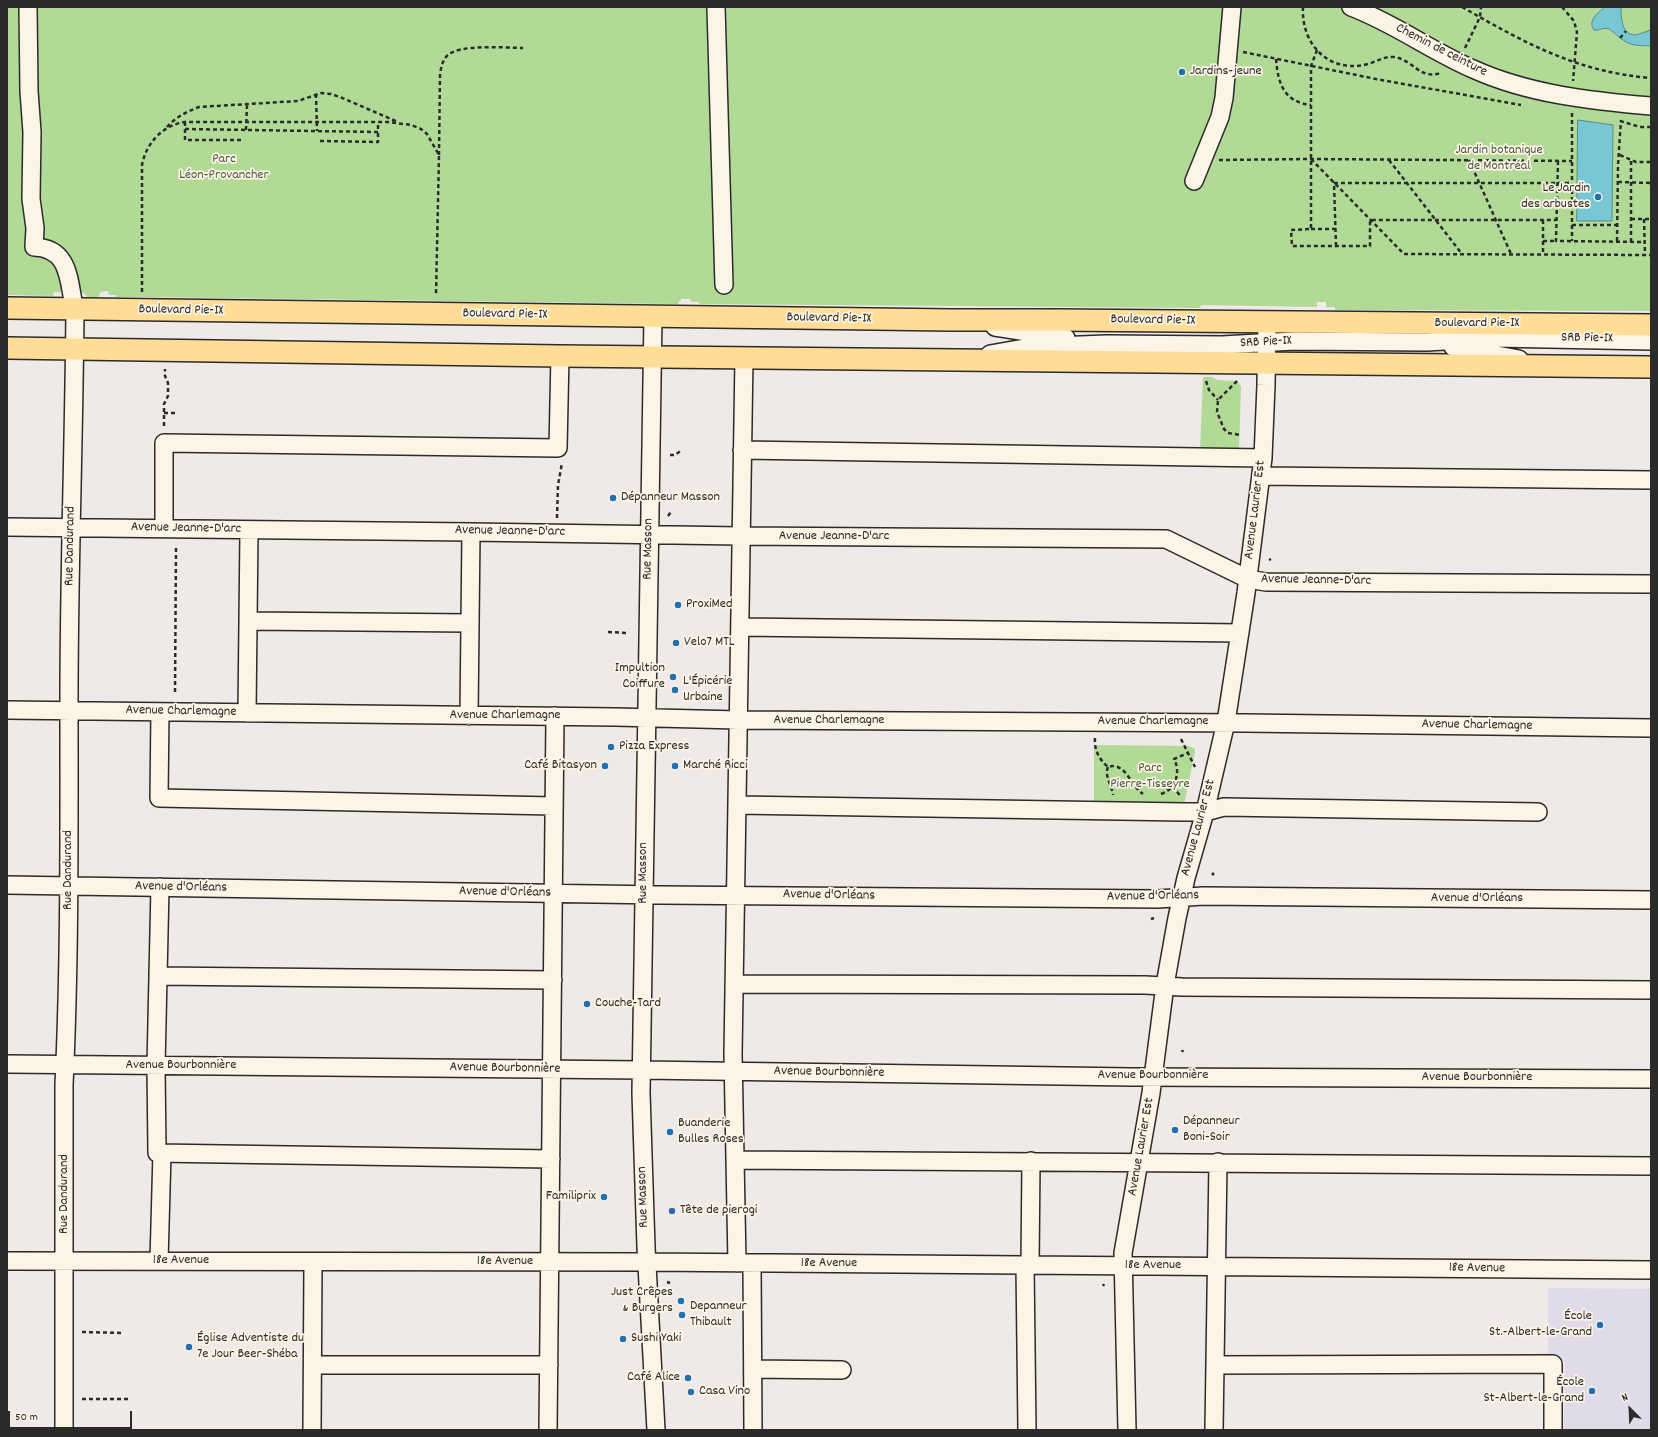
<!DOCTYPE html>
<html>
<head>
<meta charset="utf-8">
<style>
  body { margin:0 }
  #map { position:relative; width:1658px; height:1437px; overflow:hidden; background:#efe9e7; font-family:Dekko,sans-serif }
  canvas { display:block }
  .frame { position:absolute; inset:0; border:8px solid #2b2b2b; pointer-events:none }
  .north { position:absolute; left:1610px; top:1389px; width:40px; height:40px; -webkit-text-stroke:3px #fcf5e5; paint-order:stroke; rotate:336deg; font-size:11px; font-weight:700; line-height:16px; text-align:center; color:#2b2b2b }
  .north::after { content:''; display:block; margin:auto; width:14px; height:18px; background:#2b2b2b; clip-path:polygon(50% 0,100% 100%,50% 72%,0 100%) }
  .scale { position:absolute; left:8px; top:1411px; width:124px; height:18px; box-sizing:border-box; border:2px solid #2b2b2b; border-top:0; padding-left:5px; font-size:12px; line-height:14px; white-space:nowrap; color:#2b2b2b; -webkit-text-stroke:3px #fcf5e5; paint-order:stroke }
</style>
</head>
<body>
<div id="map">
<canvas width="1658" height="1437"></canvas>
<div class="frame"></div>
<div class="north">N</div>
<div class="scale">50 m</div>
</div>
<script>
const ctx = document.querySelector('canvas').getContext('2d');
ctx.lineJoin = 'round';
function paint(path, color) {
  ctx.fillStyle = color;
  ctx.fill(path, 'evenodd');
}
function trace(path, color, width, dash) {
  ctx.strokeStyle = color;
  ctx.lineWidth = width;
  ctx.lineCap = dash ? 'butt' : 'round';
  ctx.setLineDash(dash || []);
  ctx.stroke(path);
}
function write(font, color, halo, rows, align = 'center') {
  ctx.font = font + ' Dekko,sans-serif';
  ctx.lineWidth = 3.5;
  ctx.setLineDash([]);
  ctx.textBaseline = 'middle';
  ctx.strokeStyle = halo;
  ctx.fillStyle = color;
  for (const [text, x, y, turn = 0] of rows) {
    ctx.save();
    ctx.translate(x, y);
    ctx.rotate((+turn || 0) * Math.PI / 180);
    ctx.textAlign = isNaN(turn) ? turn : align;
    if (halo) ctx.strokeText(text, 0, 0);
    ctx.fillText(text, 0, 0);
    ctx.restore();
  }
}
paint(new Path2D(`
  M 1548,1288 L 1651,1289 L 1651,1430 L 1564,1430 L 1565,1362 L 1548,1361 Z`), '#dfdbe9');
paint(new Path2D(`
  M 7,7 L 1651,7 L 1651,311 L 1335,310 L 1335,307 L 1326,307 L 1326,302 L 1317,302 L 1317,307 L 1202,305 L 1199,308 L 699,304 L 699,302 L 691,302 L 690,299 L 681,299 L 681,301 L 678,302 L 678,304 L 142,297 L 116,297 L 116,295 L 109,295 L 108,291 L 100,292 L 99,297 L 87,297 L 84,293 L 54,292 L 53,296 L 7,295 Z
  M 1203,377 L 1212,377 L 1217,380 L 1237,381 L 1241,386 L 1239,450 L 1200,450 Z
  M 1094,745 L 1189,746 L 1195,749 L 1195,752 L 1183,809 L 1094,806 Z`), '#b2da97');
const water = new Path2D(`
  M 1605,7 L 1621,7 C 1621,17 1621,35 1636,35 C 1640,34 1647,31 1651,30 L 1651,46 C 1636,45 1631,47 1619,37 C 1616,35 1613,31 1609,29 C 1603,27 1600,31 1594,30 C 1587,20 1598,13 1605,7 Z
  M 1578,120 L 1613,125 L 1612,221 L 1577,221 Z`);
paint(water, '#78c7d5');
trace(water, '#598991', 1);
const minor = new Path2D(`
  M 28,7 L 29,91 L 32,132 L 31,199 L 35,228 L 34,247 C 72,248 68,284 75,310 C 74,440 69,569 69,699 C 69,828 70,956 64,1085 L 64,1430
  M 716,7 L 724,285
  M 1351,7 C 1394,23 1431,51 1473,69 C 1528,94 1591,101 1651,106
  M 1194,181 L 1220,117 L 1224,98 L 1232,7
  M 653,316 L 641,1093 L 646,1247 L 656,1430
  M 995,327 L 1066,338
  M 1453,347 L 1519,359
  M 990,354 L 1030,347 L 1106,344 L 1222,345 L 1294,341 L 1427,342 L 1496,338 L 1651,341
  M 742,450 L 1263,458
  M 1261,476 L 1651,480
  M 7,527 L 471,532 L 741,536 L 1166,539 L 1248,579 L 1266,582 L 1651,584
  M 164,528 L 164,443 L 558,448 L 560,356
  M 249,621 L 469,623
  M 740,627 L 1240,633
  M 7,710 L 615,717 L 739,720 L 1244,723 L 1651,728
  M 160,712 L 159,798 L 554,806
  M 247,713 L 249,530
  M 469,716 L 471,532
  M 737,805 L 1184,812 L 1205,812 L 1224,807 L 1538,812
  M 7,885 L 661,895 L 1158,899 L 1203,896 L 1651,900
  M 160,887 L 156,1066 L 157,1153 L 551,1159
  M 158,976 L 553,980
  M 734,984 L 1145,985 L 1182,987 L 1651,990
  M 7,1064 L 642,1070 L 1132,1077 L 1651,1079
  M 735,1160 L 1651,1166
  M 7,1261 L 647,1262 L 1651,1270
  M 159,1261 L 162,1153
  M 737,1263 L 733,1054 L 744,358
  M 752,1263 L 753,1430
  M 1025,1265 L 1027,1430
  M 1030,1265 L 1031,1161
  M 313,1365 L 549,1365
  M 1215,1365 L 1553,1364 L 1553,1430
  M 753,1369 L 842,1370
  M 312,1430 L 313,1262
  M 548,1430 L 555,716
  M 1127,1430 L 1123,1253 L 1151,1093 L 1165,985 L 1177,918 L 1186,878 L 1205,812 L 1226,722 L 1246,593 L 1263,458 L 1266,385 L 1267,322
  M 1214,1430 L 1218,1162`);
const major = new Path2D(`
  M 7,308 L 952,320 L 1058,320 L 1651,325
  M 7,348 L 560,356 L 1651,367`);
trace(minor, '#2b2b2b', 20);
trace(major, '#2b2b2b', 24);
trace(new Path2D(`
  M 1303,7 C 1301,43 1327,72 1364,65 C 1375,63 1383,56 1394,57 C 1414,60 1419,80 1441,73
  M 1462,7 C 1525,43 1577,72 1651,78
  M 1562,7 L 1574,21 L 1577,32 L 1573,81
  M 1620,38 L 1626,31
  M 1465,48 L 1480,17 L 1481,7
  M 1317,50 L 1311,66 L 1311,229 L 1291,230 L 1292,246 L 1370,246 L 1370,220 L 1556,220
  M 1243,52 L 1376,79 L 1521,105
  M 1276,59 C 1278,84 1284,102 1311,105
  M 316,94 L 317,131
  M 1572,113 L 1572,225 L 1616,225
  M 1620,121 L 1640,127 L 1651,127
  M 185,122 L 185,140 L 242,140
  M 167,127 C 176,117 186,112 199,107 L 298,101 L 321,93 L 331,94 L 340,97 L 398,122
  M 185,129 L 378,132 L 378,122
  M 246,130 L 247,105
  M 320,141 L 378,142 L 378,132
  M 439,155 L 440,75 C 441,68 442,62 446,57 C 457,43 506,48 523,48
  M 1620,155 L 1636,162 L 1651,162
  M 1311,159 L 1404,254 L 1651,255
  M 1219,160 L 1311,159 L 1572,161
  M 1389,160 L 1462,254
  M 1469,160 L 1511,254
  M 1558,161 L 1556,241 L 1645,242
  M 1631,161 L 1631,242
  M 1618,182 L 1651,183
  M 1631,219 L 1651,219
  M 1644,219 L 1645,255
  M 1543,220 L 1543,254
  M 1572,225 L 1572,241
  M 1311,229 L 1336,229
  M 1543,241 L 1556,241
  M 1617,241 L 1618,165 L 1621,120
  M 1336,246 L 1334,183 L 1572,183
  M 142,292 L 142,165 C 146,143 163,125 185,122 L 388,122 L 411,125 L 421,129 L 427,134 L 439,155 L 436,295
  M 1206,381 L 1209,390 L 1218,400
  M 1237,381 L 1218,400 L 1217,412 L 1224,429 L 1228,433 L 1241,435
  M 164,413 L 178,413
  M 164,426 L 164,404 L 168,396 L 168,383 L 165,376 L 165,369
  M 670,455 L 675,455 L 682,450
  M 668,516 L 671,512
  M 557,518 L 558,485 L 562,463
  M 1269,560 L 1271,559
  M 608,632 L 627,633
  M 175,692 L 176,548
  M 1095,738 C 1094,750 1099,759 1108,767 C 1125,761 1131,786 1143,794
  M 1181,739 L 1195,767
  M 1108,767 C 1104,776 1112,785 1113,795
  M 1172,787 L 1181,796
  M 1161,794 C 1176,789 1181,772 1174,759 L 1188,753
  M 1212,875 L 1214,873
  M 1151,919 L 1154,918
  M 1182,1052 L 1183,1050
  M 667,1282 L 670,1283
  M 1103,1286 L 1104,1284
  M 82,1332 L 123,1333
  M 82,1399 L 128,1399`), '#2b2b2b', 2.5, [4, 3]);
trace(minor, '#fcf5e5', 17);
trace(major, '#ffdd96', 21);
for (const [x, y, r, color] of [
  [1182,72,4,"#1f6fb2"],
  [1598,197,4,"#1f6fb2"],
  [613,498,4,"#1f6fb2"],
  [678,605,4,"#1f6fb2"],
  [676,643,4,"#1f6fb2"],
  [673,677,4,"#1f6fb2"],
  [675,690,4,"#1f6fb2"],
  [611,747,4,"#1f6fb2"],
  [605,766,4,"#1f6fb2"],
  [675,766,4,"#1f6fb2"],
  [587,1004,4,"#1f6fb2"],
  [1175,1130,4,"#1f6fb2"],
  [670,1132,4,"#1f6fb2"],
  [604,1197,4,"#1f6fb2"],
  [672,1211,4,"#1f6fb2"],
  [681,1301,4,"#1f6fb2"],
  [682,1315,4,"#1f6fb2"],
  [1600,1325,4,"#1f6fb2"],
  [623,1339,4,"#1f6fb2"],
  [189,1347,4,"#1f6fb2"],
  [688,1378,4,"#1f6fb2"],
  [1592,1391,4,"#1f6fb2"],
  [691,1392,4,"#1f6fb2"]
]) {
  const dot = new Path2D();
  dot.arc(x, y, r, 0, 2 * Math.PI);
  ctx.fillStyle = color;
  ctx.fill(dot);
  trace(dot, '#fcf5e5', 1.5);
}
write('14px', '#2b2b2b', '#fcf5e5', [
  ["Chemin de ceinture",1441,51,27],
  ["Boulevard Pie-IX",181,311,1],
  ["Boulevard Pie-IX",505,315,1],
  ["Boulevard Pie-IX",829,319,1],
  ["Boulevard Pie-IX",1153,321,1],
  ["Boulevard Pie-IX",1477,324],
  ["SRB Pie-IX",1587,339,1],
  ["SRB Pie-IX",1266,343,-3],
  ["Avenue Laurier Est",1256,510,-83],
  ["Avenue Jeanne-D'arc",186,529,1],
  ["Avenue Jeanne-D'arc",510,532,1],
  ["Avenue Jeanne-D'arc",834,537],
  ["Rue Dandurand",71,546,-89],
  ["Rue Masson",649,549,-89],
  ["Avenue Jeanne-D'arc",1316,581,1],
  ["Avenue Charlemagne",181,712,1],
  ["Avenue Charlemagne",505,716],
  ["Avenue Charlemagne",829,721],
  ["Avenue Charlemagne",1153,722],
  ["Avenue Charlemagne",1477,726,1],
  ["Avenue Laurier Est",1199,828,-75],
  ["Rue Dandurand",69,870,-90],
  ["Rue Masson",644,873,-90],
  ["Avenue d'Orléans",181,888,1],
  ["Avenue d'Orléans",505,893,1],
  ["Avenue d'Orléans",829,896,1],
  ["Avenue d'Orléans",1153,897,-1],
  ["Avenue d'Orléans",1477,899],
  ["Avenue Bourbonnière",181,1066],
  ["Avenue Bourbonnière",505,1069,1],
  ["Avenue Bourbonnière",829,1073,1],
  ["Avenue Bourbonnière",1153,1076],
  ["Avenue Bourbonnière",1477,1078],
  ["Avenue Laurier Est",1142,1147,-80],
  ["Rue Dandurand",65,1194,-90],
  ["Rue Masson",644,1197,-92],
  ["18e Avenue",181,1261],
  ["18e Avenue",505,1262],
  ["18e Avenue",829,1264],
  ["18e Avenue",1153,1266],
  ["18e Avenue",1477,1269,1]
]);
write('14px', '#2b2b2b', '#fcf5e5', [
  ["Jardins-jeune",1190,72],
  ["Le Jardin",1590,189,"right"],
  ["des arbustes",1590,205,"right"],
  ["Dépanneur Masson",621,498],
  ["ProxiMed",686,605],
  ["Velo7 MTL",684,643],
  ["Impultion",665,669,"right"],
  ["Coiffure",665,685,"right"],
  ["L'Épicérie",683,682],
  ["Urbaine",683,698],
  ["Pizza Express",619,747],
  ["Café Bitasyon",597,766,"right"],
  ["Marché Ricci",683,766],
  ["Couche-Tard",595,1004],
  ["Dépanneur",1183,1122],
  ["Boni-Soir",1183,1138],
  ["Buanderie",678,1124],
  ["Bulles Roses",678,1140],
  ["Familiprix",596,1197,"right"],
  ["Tête de pierogi",680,1211],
  ["Just Crêpes",673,1293,"right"],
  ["& Burgers",673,1309,"right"],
  ["Depanneur",690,1307],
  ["Thibault",690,1323],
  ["École",1592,1317,"right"],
  ["St.-Albert-le-Grand",1592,1333,"right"],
  ["Église Adventiste du",197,1339],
  ["7e Jour Beer-Shéba",197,1355],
  ["Sushi Yaki",631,1339],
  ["Café Alice",680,1378,"right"],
  ["École",1584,1383,"right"],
  ["St-Albert-le-Grand",1584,1399,"right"],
  ["Casa Vino",699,1392]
], 'left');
write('14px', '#4d5746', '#fcf5e5', [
  ["Jardin botanique",1499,151],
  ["de Montréal",1499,167],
  ["Parc",224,160],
  ["Léon-Provancher",224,176],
  ["Parc",1150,769],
  ["Pierre-Tisseyre",1150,785]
]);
</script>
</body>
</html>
